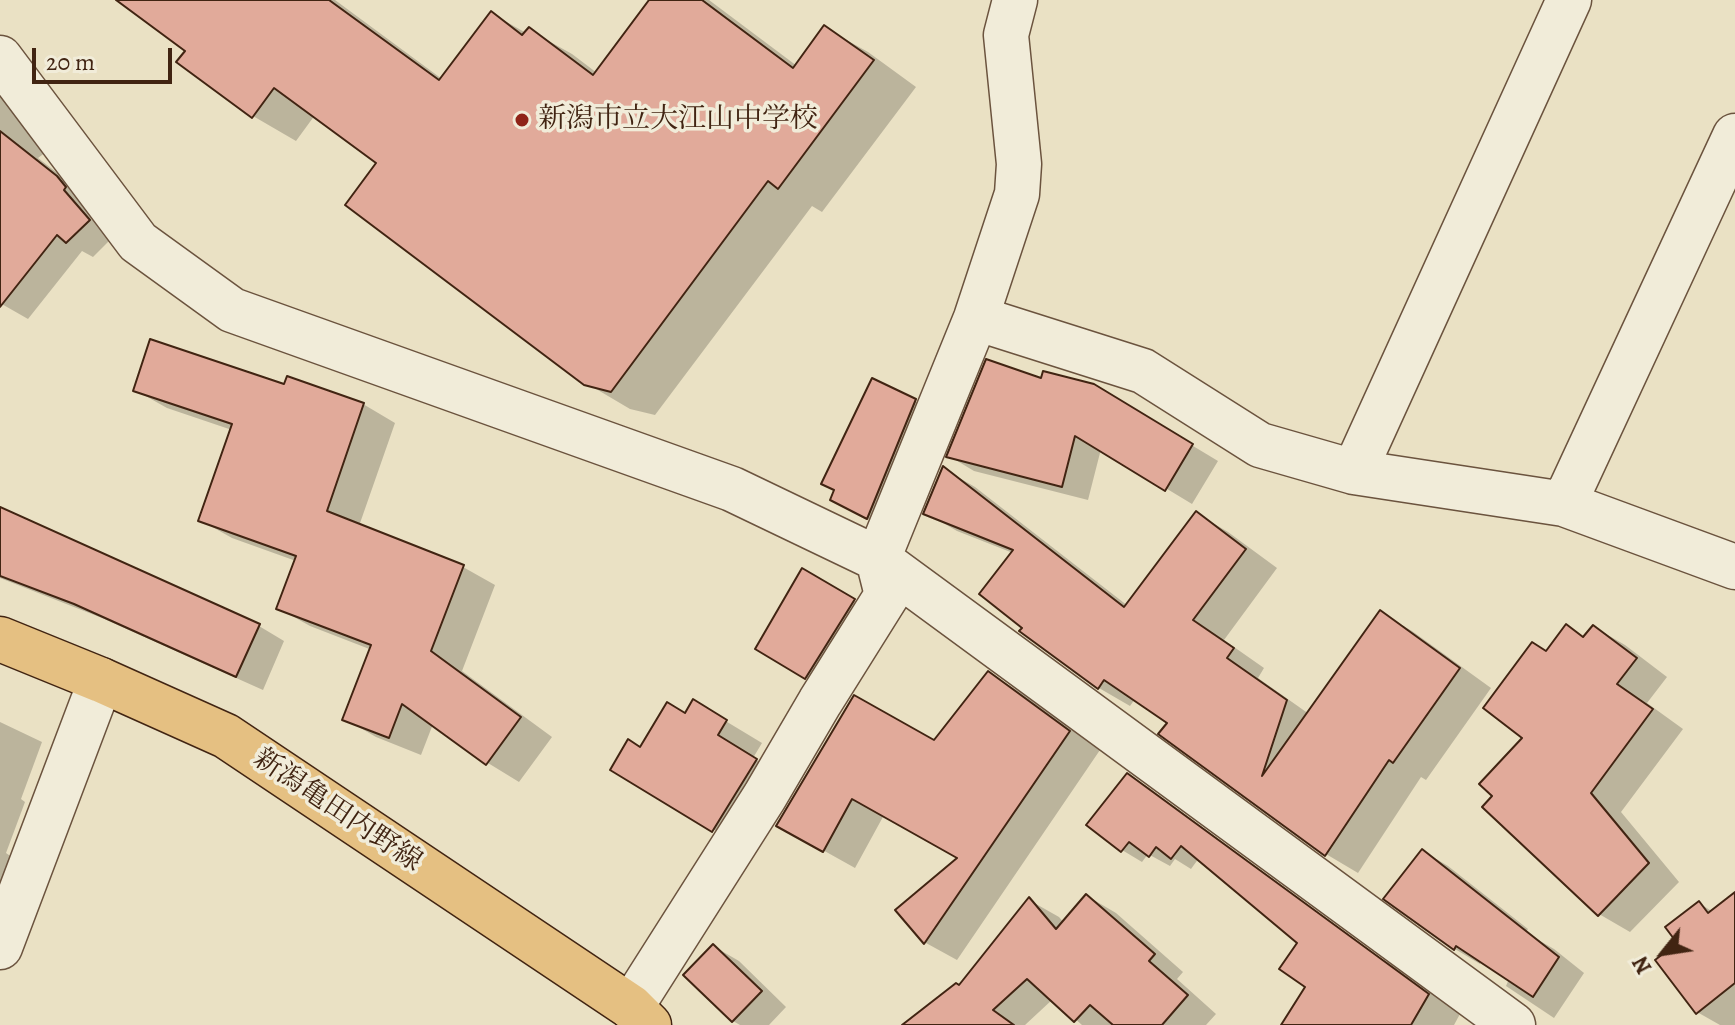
<!DOCTYPE html>
<html>
<head>
<meta charset="utf-8">
<style>
  body { margin:0 }
  #map { position:relative; width:1735px; height:1025px; overflow:hidden; background:#eae1c4; font-family:Alegreya,serif }
  canvas { display:block }
  .north { position:absolute; left:1623px; top:913px; width:80px; height:80px; -webkit-text-stroke:6px #f1ecd9; paint-order:stroke; rotate:240deg; font-size:22px; font-weight:700; line-height:32px; text-align:center; color:#412412 }
  .north::after { content:''; display:block; margin:auto; width:28px; height:36px; background:#412412; clip-path:polygon(50% 0,100% 100%,50% 72%,0 100%) }
  .scale { position:absolute; left:32px; top:48px; width:140px; height:36px; box-sizing:border-box; border:4px solid #412412; border-top:0; padding-left:10px; font-size:24px; line-height:28px; white-space:nowrap; color:#412412; -webkit-text-stroke:6px #f1ecd9; paint-order:stroke }
</style>
</head>
<body>
<div id="map">
<canvas width="1735" height="1025"></canvas>
<div class="north">N</div>
<div class="scale">20 m</div>
</div>
<script>
const ctx = document.querySelector('canvas').getContext('2d');
ctx.lineJoin = 'round';
function paint(path, color) {
  ctx.fillStyle = color;
  ctx.fill(path, 'evenodd');
}
function trace(path, color, width, dash) {
  ctx.strokeStyle = color;
  ctx.lineWidth = width;
  ctx.lineCap = dash ? 'butt' : 'round';
  ctx.setLineDash(dash || []);
  ctx.stroke(path);
}
function write(font, color, halo, rows, align = 'center') {
  ctx.font = font + ' Alegreya,"Noto Serif JP",serif';
  ctx.lineWidth = 7;
  ctx.setLineDash([]);
  ctx.textBaseline = 'middle';
  ctx.strokeStyle = halo;
  ctx.fillStyle = color;
  for (const [text, x, y, turn = 0] of rows) {
    ctx.save();
    ctx.translate(x, y);
    ctx.rotate((+turn || 0) * Math.PI / 180);
    ctx.textAlign = isNaN(turn) ? turn : align;
    if (halo) ctx.strokeText(text, 0, 0);
    ctx.fillText(text, 0, 0);
    ctx.restore();
  }
}
paint(new Path2D(`
  M 119,0 L 335,0 L 442,79 L 491,13 L 526,33 L 529,30 L 572,54 L 597,73 L 651,0 L 709,0 L 797,66 L 825,28 L 868,52 L 916,87 L 822,212 L 812,206 L 655,415 L 630,409 L 586,383 L 379,163 L 315,115 L 296,141 L 253,116 L 188,50 Z
  M 0,80 L 50,149 L 38,158 L 83,193 L 115,235 L 93,257 L 82,251 L 28,319 L 0,303 Z
  M 1043,381 L 1120,402 L 1218,461 L 1192,504 L 1101,449 L 1088,500 L 974,471 L 949,456 Z
  M 285,386 L 363,404 L 395,423 L 359,526 L 463,567 L 495,585 L 462,671 L 552,737 L 519,782 L 488,763 L 433,724 L 421,755 L 376,737 L 345,719 L 372,650 L 310,626 L 278,608 L 296,561 L 232,538 L 200,520 L 232,430 L 167,408 L 135,390 Z
  M 915,401 L 938,415 L 891,531 L 856,513 Z
  M 944,469 L 975,487 L 1128,606 L 1196,513 L 1228,532 L 1277,568 L 1224,640 L 1264,668 L 1258,678 L 1309,714 L 1381,613 L 1412,631 L 1491,688 L 1426,780 L 1421,777 L 1358,873 L 1326,854 L 1161,733 L 1170,723 L 1135,699 L 1130,706 L 1099,688 L 1025,627 L 1013,553 L 957,531 L 926,513 Z
  M 0,510 L 259,626 L 284,641 L 263,690 L 102,618 L 0,578 Z
  M 803,571 L 880,616 L 831,693 L 806,678 Z
  M 1566,627 L 1586,638 L 1594,627 L 1625,645 L 1667,677 L 1647,703 L 1683,729 L 1621,812 L 1679,882 L 1630,932 L 1599,914 L 1495,796 L 1525,738 L 1547,653 Z
  M 989,673 L 1020,692 L 1100,750 L 957,960 L 926,943 L 898,910 L 960,858 L 884,815 L 855,868 L 778,825 L 935,742 Z
  M 694,702 L 762,743 L 753,758 L 793,782 L 750,851 L 613,769 L 686,715 Z
  M 0,722 L 42,742 L 21,799 L 25,802 L 6,853 L 16,860 L 0,892 Z
  M 1128,776 L 1148,787 L 1339,928 L 1318,952 L 1199,858 L 1191,869 L 1175,859 L 1170,866 L 1148,854 L 1142,862 L 1122,850 Z
  M 1423,851 L 1448,866 L 1528,929 L 1502,971 L 1482,960 L 1480,964 L 1455,949 L 1386,898 Z
  M 1735,894 L 1735,1025 L 1720,1025 L 1697,1012 L 1679,943 L 1699,903 L 1713,912 Z
  M 1087,896 L 1116,913 L 1183,972 L 1177,979 L 1216,1014 L 1206,1025 L 1082,1025 L 1053,999 L 1025,1025 L 905,1025 L 960,987 L 1029,900 L 1059,917 L 1064,923 Z
  M 1528,934 L 1554,949 L 1584,973 L 1554,1018 L 1506,986 Z
  M 713,946 L 739,961 L 786,1007 L 769,1025 L 740,1025 L 733,1021 Z
  M 1362,948 L 1395,966 L 1460,1014 L 1454,1025 L 1306,1025 Z`), '#0003');
const building = new Path2D(`
  M 116,0 L 329,0 L 439,80 L 491,11 L 522,35 L 529,27 L 593,75 L 649,0 L 702,0 L 793,68 L 824,25 L 874,60 L 778,189 L 768,181 L 611,392 L 584,385 L 345,205 L 376,163 L 274,88 L 252,118 L 176,62 L 185,51 Z
  M 0,131 L 57,176 L 66,187 L 64,190 L 90,220 L 66,243 L 57,235 L 0,307 Z
  M 150,339 L 284,384 L 287,376 L 364,403 L 327,511 L 464,565 L 431,651 L 521,717 L 486,765 L 402,704 L 389,738 L 342,720 L 371,645 L 276,609 L 296,556 L 198,521 L 232,424 L 133,391 Z
  M 986,359 L 1041,378 L 1043,371 L 1094,384 L 1193,444 L 1165,491 L 1075,436 L 1062,487 L 946,457 Z
  M 872,378 L 916,399 L 867,519 L 830,500 L 834,490 L 821,484 Z
  M 943,466 L 1124,607 L 1196,511 L 1246,549 L 1193,620 L 1234,648 L 1227,658 L 1287,700 L 1262,776 L 1380,610 L 1460,668 L 1393,763 L 1389,760 L 1325,856 L 1158,734 L 1167,723 L 1104,680 L 1098,689 L 1019,631 L 1022,628 L 979,594 L 1013,550 L 923,514 Z
  M 0,507 L 260,624 L 236,677 L 74,604 L 0,576 Z
  M 802,568 L 855,599 L 805,679 L 755,649 Z
  M 1566,624 L 1583,637 L 1593,625 L 1637,658 L 1617,684 L 1653,709 L 1591,793 L 1649,863 L 1598,916 L 1482,807 L 1492,796 L 1479,784 L 1522,738 L 1483,708 L 1532,642 L 1546,651 Z
  M 988,671 L 1070,731 L 924,944 L 895,910 L 957,858 L 852,799 L 823,852 L 776,826 L 854,695 L 934,740 Z
  M 693,699 L 727,720 L 718,735 L 757,759 L 712,832 L 610,770 L 628,739 L 640,747 L 667,702 L 685,713 Z
  M 1127,773 L 1429,994 L 1411,1025 L 1281,1025 L 1305,987 L 1279,969 L 1297,943 L 1181,846 L 1171,859 L 1156,847 L 1149,857 L 1129,842 L 1121,852 L 1086,825 Z
  M 1422,849 L 1559,957 L 1533,997 L 1456,946 L 1454,950 L 1383,899 Z
  M 1735,892 L 1735,983 L 1696,1014 L 1655,960 L 1677,943 L 1665,927 L 1699,901 L 1708,913 Z
  M 1086,894 L 1155,954 L 1149,961 L 1188,995 L 1162,1025 L 1113,1025 L 1090,1005 L 1074,1022 L 1027,979 L 993,1010 L 1014,1025 L 902,1025 L 956,983 L 959,985 L 1029,897 L 1056,929 Z
  M 713,944 L 762,991 L 732,1022 L 683,975 Z`);
paint(building, '#e1aa9a');
trace(building, '#412412', 2);
const street = new Path2D(`
  M 0,58 L 138,242 L 232,310 L 732,489 L 878,559 L 1513,1025
  M 976,318 L 1143,371 L 1260,445 L 1354,472 L 1564,504 L 1735,567
  M 1354,472 L 1569,0
  M 1564,504 L 1735,136
  M 0,947 L 101,680
  M 631,1007 L 765,796 L 820,702 L 887,595 L 878,559 L 976,318 L 1017,194 L 1019,164 L 1006,35 L 1015,0`);
const primary = new Path2D(`
  M 0,639 L 101,680 L 226,736 L 631,1007 L 649,1025`);
trace(street, '#6b533e', 47);
trace(primary, '#412412', 47);
trace(street, '#f1ecd9', 44);
trace(primary, '#e5c082', 44);
for (const [x, y, r, color] of [
  [522,120,8,"#8f2418"]
]) {
  const dot = new Path2D();
  dot.arc(x, y, r, 0, 2 * Math.PI);
  ctx.fillStyle = color;
  ctx.fill(dot);
  trace(dot, '#f1ecd9', 3);
}
write('28px', '#412412', '#f1ecd9', [
  ["新潟市立大江山中学校",538,120]
], 'left');
write('28px', '#412412', '#f1ecd9', [
  ["新潟亀田内野線",337,811,34]
]);
</script>
</body>
</html>
